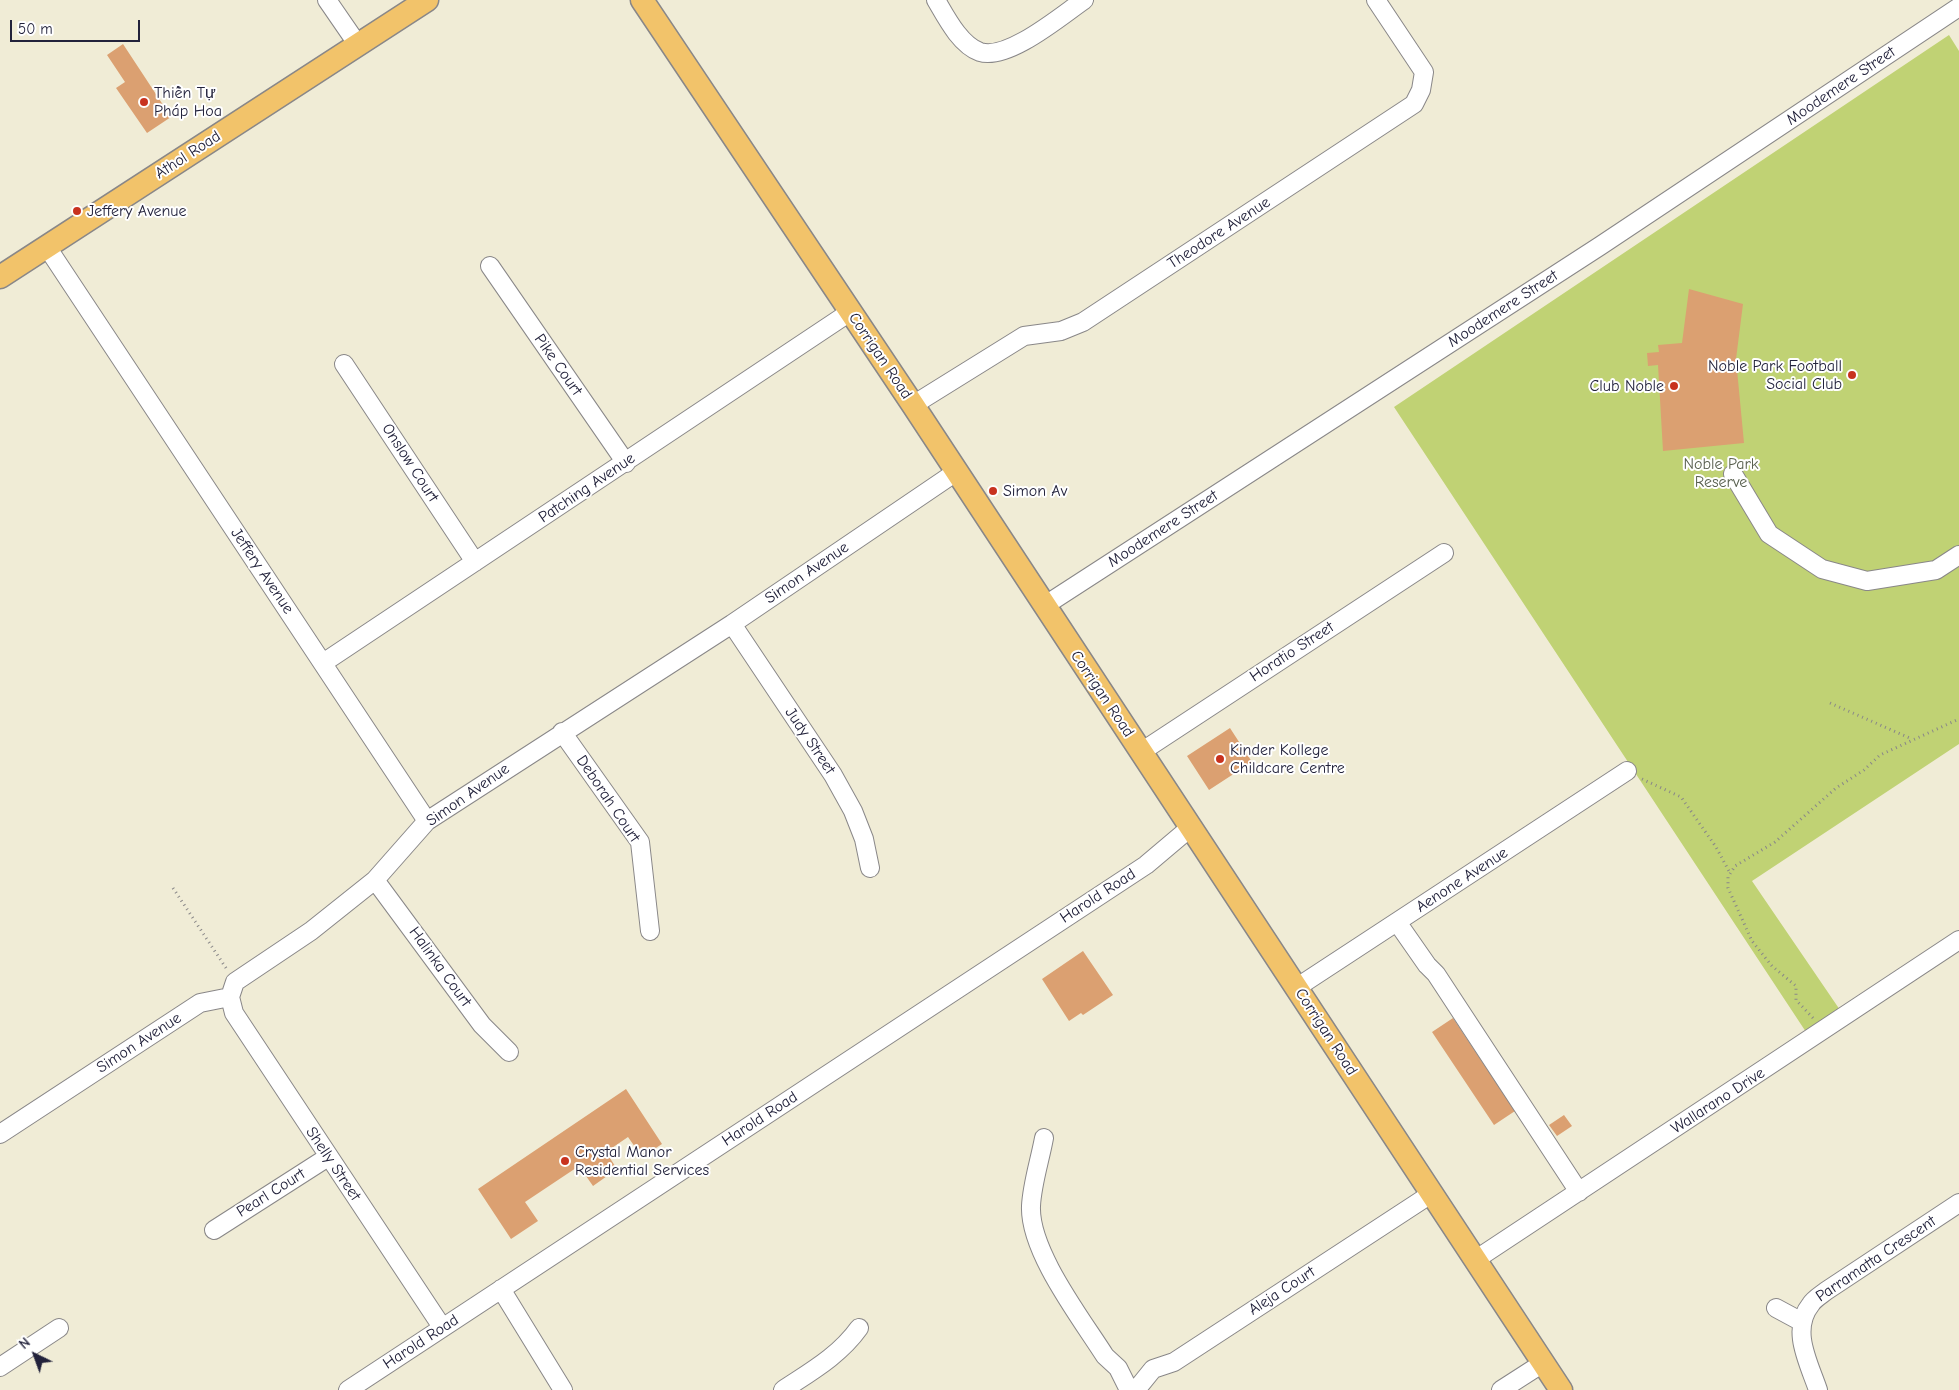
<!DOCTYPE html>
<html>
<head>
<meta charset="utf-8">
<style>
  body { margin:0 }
  #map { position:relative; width:1959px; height:1390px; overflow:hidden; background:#f0ecd6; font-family:"Comic Neue",sans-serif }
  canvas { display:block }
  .north { position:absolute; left:10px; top:1330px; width:50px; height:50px; -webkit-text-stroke:4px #fff; paint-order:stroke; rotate:318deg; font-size:14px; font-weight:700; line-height:20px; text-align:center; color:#22223b }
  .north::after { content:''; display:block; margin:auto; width:18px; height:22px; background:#22223b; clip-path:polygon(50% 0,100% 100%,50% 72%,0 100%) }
  .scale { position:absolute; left:10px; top:20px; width:130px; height:22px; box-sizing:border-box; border:2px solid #22223b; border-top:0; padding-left:6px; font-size:15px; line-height:18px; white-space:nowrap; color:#22223b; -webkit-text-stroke:4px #fff; paint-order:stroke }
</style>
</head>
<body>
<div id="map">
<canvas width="1959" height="1390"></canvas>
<div class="north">N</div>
<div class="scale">50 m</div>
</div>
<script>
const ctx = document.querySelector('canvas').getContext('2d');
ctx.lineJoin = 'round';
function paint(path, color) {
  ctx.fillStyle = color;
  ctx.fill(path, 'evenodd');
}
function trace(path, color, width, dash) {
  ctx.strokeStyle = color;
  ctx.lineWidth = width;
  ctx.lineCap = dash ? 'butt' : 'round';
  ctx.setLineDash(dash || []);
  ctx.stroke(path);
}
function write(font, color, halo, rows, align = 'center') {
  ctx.font = font + ' "Comic Neue",sans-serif';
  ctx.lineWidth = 4;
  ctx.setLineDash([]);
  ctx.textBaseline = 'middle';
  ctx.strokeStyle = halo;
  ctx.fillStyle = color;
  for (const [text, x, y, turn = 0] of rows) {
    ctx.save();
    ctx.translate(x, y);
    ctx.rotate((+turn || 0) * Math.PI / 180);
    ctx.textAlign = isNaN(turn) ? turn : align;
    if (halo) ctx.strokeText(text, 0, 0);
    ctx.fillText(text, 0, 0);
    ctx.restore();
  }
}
paint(new Path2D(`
  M 1949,35 L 1959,51 L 1959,744 L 1752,881 L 1840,1010 L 1806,1032 L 1394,407 Z`), '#c0d274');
paint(new Path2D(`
  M 123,44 L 171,117 L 147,133 L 116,88 L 125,82 L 107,55 Z
  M 1689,289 L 1743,304 L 1736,359 L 1744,443 L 1663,451 L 1658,365 L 1648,366 L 1647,353 L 1659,352 L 1658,345 L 1682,343 Z
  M 1230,728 L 1252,762 L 1209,790 L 1187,756 Z
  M 1083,951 L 1113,995 L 1083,1015 L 1081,1013 L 1069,1021 L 1042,979 Z
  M 1453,1018 L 1515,1111 L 1494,1125 L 1432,1032 Z
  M 626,1089 L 662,1144 L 642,1157 L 628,1137 L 606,1152 L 617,1169 L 593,1186 L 579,1166 L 525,1202 L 538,1221 L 511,1239 L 478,1189 Z
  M 1564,1115 L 1572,1126 L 1557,1136 L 1549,1125 Z`), '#dba071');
const minor = new Path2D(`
  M 327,0 L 358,45
  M 936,0 C 946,17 960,45 980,52 C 1008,61 1062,15 1084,0
  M 47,247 L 427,821
  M 490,266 L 626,463
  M 344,364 L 475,562
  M 913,405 L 1024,336 L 1061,331 L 1083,322 L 1414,104 L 1421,90 L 1424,72 L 1376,0
  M 1733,474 L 1769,534 L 1822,569 L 1867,581 L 1936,570 L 1959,555
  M 1044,606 L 1600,246 L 1959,7
  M 732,624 L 833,775 L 853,811 L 864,839 L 870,868
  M 323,663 L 850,312
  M 562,732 L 640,842 L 650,931
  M 1141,752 L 1444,553
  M 375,880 L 482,1025 L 509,1052
  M 1397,922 L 1427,965 L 1436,974 L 1579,1192
  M 1296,988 L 1627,771
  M 230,997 L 234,1013 L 442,1327
  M 0,1134 L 200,1003 L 230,997 L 235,982 L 311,931 L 375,880 L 427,821 L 732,624 L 956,472
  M 1044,1138 C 1040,1160 1032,1184 1031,1206 C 1029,1251 1081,1318 1105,1356 L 1118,1368 L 1129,1390
  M 214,1230 L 328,1157
  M 1475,1260 L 1959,940
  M 501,1289 L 563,1390
  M 1776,1308 L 1802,1322
  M 0,1367 L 59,1328
  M 348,1390 L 1146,865 L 1191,827
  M 783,1390 C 810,1372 839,1356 859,1328
  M 1136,1390 L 1153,1369 L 1174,1362 L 1431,1194
  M 1501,1390 L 1543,1363
  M 1818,1390 C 1809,1363 1790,1330 1811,1304 C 1814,1299 1821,1295 1826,1291 L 1959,1203`);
const major = new Path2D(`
  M 642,0 L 913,405 L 1561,1390
  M 0,277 L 427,0`);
trace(minor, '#898788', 20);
trace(major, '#898788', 25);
trace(new Path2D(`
  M 1830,703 L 1912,739
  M 1642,779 L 1681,797 L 1716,847 L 1730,873
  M 173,888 L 226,968
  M 1813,1018 L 1796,1000 L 1796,986 L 1772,966 L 1752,941 L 1728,888 L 1728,877 L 1735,866 L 1775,842 L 1836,788 L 1864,770 L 1880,755 L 1959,719`), '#898788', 3, [1, 4]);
trace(minor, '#fff', 18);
trace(major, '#f2c36a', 22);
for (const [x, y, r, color] of [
  [144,102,5,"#c8321e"],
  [77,211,5,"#c8321e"],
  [1852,375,5,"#c8321e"],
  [1674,386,5,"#c8321e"],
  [993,491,5,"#c8321e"],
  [1220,759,5,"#c8321e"],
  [565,1161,5,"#c8321e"]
]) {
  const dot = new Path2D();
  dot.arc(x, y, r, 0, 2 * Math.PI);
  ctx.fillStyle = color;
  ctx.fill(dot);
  trace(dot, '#fff', 2);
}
write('16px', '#22223b', '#fff', [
  ["Moodemere Street",1841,86,-34],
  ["Athol Road",188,155,-33],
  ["Theodore Avenue",1219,233,-33],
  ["Moodemere Street",1503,309,-33],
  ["Corrigan Road",880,356,56],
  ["Pike Court",558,365,55],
  ["Onslow Court",410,463,57],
  ["Patching Avenue",587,488,-34],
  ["Moodemere Street",1163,529,-33],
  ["Jeffery Avenue",262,571,56],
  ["Simon Avenue",807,573,-34],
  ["Horatio Street",1292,652,-33],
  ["Corrigan Road",1102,694,56],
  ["Judy Street",810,741,56],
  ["Simon Avenue",468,795,-35],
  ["Deborah Court",608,799,56],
  ["Aenone Avenue",1462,880,-33],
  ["Harold Road",1098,896,-33],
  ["Halinka Court",440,967,54],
  ["Corrigan Road",1326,1032,57],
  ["Simon Avenue",139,1043,-33],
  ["Wallarano Drive",1718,1101,-33],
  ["Harold Road",760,1119,-33],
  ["Shelly Street",333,1164,56],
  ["Pearl Court",271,1193,-32],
  ["Parramatta Crescent",1876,1259,-34],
  ["Aleja Court",1282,1291,-33],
  ["Harold Road",421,1342,-33]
]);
write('16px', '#22223b', '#fff', [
  ["Thiền Tự",154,93],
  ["Pháp Hoa",154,111],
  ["Jeffery Avenue",87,211],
  ["Noble Park Football",1842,366,"right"],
  ["Social Club",1842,384,"right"],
  ["Club Noble",1664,386,"right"],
  ["Simon Av",1003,491],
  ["Kinder Kollege",1230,750],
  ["Childcare Centre",1230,768],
  ["Crystal Manor",575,1152],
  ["Residential Services",575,1170]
], 'left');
write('16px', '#59604f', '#fff', [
  ["Noble Park",1721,464],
  ["Reserve",1721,482]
]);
</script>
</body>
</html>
